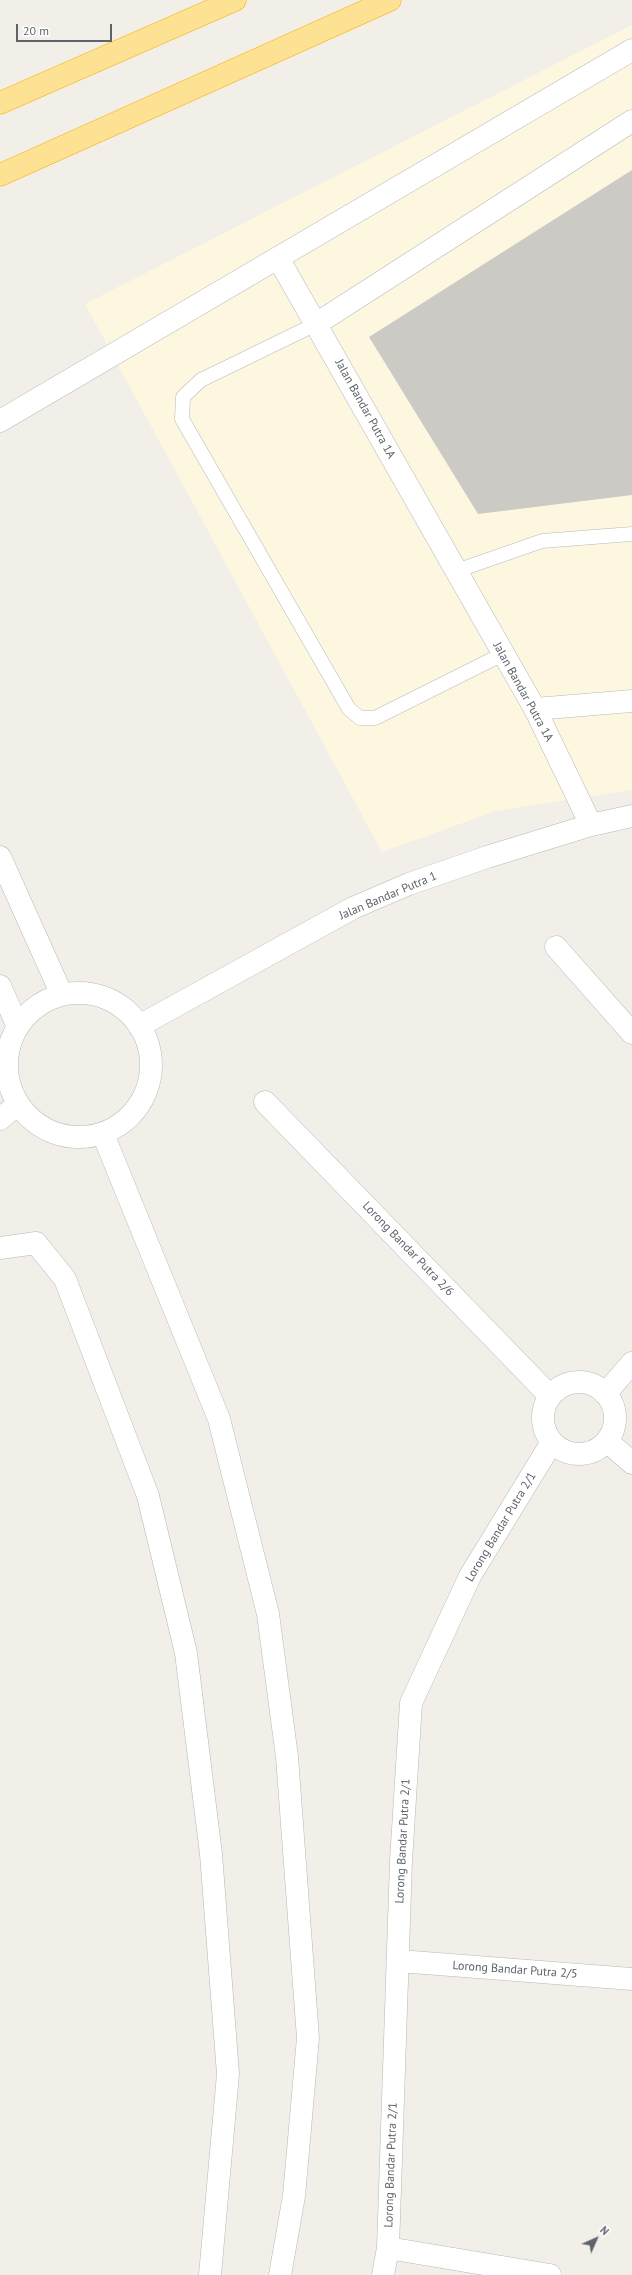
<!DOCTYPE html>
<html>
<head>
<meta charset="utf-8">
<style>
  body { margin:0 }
  #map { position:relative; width:632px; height:2275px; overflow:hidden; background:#f1efe8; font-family:"PT Sans",sans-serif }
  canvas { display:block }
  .north { position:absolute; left:576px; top:2219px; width:40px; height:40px; -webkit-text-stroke:3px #fff; paint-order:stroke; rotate:45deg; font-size:11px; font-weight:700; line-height:16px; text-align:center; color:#5f6368 }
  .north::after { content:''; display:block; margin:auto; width:14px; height:18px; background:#5f6368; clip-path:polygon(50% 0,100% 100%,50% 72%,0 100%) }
  .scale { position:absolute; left:16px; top:24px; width:96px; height:18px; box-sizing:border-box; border:2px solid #5f6368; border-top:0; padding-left:5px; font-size:12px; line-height:14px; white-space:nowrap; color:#5f6368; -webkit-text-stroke:3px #fff; paint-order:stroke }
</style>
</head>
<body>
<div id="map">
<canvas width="632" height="2275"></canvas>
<div class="north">N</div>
<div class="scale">20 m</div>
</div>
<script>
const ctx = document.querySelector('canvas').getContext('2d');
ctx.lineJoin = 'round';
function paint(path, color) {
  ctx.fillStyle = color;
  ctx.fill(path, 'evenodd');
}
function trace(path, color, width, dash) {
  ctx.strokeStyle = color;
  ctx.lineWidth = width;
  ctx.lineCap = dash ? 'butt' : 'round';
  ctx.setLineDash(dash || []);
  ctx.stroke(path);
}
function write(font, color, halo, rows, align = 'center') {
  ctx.font = font + ' "PT Sans",sans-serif';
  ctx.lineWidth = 3.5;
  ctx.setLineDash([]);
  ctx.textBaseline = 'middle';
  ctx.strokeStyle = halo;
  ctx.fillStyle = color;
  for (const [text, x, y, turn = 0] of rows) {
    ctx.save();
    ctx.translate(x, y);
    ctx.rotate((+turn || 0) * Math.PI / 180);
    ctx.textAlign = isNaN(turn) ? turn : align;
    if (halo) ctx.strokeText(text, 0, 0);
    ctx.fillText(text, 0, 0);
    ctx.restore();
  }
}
paint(new Path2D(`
  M 632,25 L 632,790 L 496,811 L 382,852 L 85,304 Z`), '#fef7e0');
paint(new Path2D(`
  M 632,170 L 632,495 L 478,514 L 369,337 Z`), '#cccac5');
const lane = new Path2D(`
  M 316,324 L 201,380 L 183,397 L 182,419 L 349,709 L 360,718 L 375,718 L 503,654
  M 456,571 L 542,541 L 632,534`);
const street = new Path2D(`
  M 278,258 L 535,709 L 591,825
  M 316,324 L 632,121
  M 0,421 L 632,50
  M 535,709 L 632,701
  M 0,857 L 62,995
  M 556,947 L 632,1033
  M 0,986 L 18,1027
  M7 1065a72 72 0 1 1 144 0a72 72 0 1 1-144 0Z
  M 139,1026 L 353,908 L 409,884 L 487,857 L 591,825 L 632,816
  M 265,1102 L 550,1396
  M 0,1119 L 18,1104
  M 103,1134 L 219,1419 L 268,1614 L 287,1757 L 308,2038 L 294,2196 L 280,2275
  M 0,1248 L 36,1243 L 65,1279 L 148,1496 L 186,1653 L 211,1854 L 228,2074 L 210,2275
  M543 1418a36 36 0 1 1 72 0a36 36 0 1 1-72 0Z
  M 605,1394 L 632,1363
  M 607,1441 L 632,1463
  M 399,1961 L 632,1979
  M 388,2248 L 550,2275
  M 383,2275 L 388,2248 L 401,1861 L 411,1703 L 470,1576 L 552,1442`);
const highway = new Path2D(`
  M 0,103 L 235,0
  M 0,175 L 390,0`);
trace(lane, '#b5b8bc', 15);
trace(street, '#b5b8bc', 23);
trace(highway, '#f9ab00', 23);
trace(lane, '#fff', 14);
trace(street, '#fff', 22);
trace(highway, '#fde293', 22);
write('12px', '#5f6368', '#fff', [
  ["Jalan Bandar Putra 1A",365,409,61],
  ["Jalan Bandar Putra 1A",523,692,61],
  ["Jalan Bandar Putra 1",388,896,-23],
  ["Lorong Bandar Putra 2/6",408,1249,46],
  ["Lorong Bandar Putra 2/1",501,1527,-59],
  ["Lorong Bandar Putra 2/1",403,1841,-87],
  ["Lorong Bandar Putra 2/5",515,1970,4],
  ["Lorong Bandar Putra 2/1",391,2165,-88]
]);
</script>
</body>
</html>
